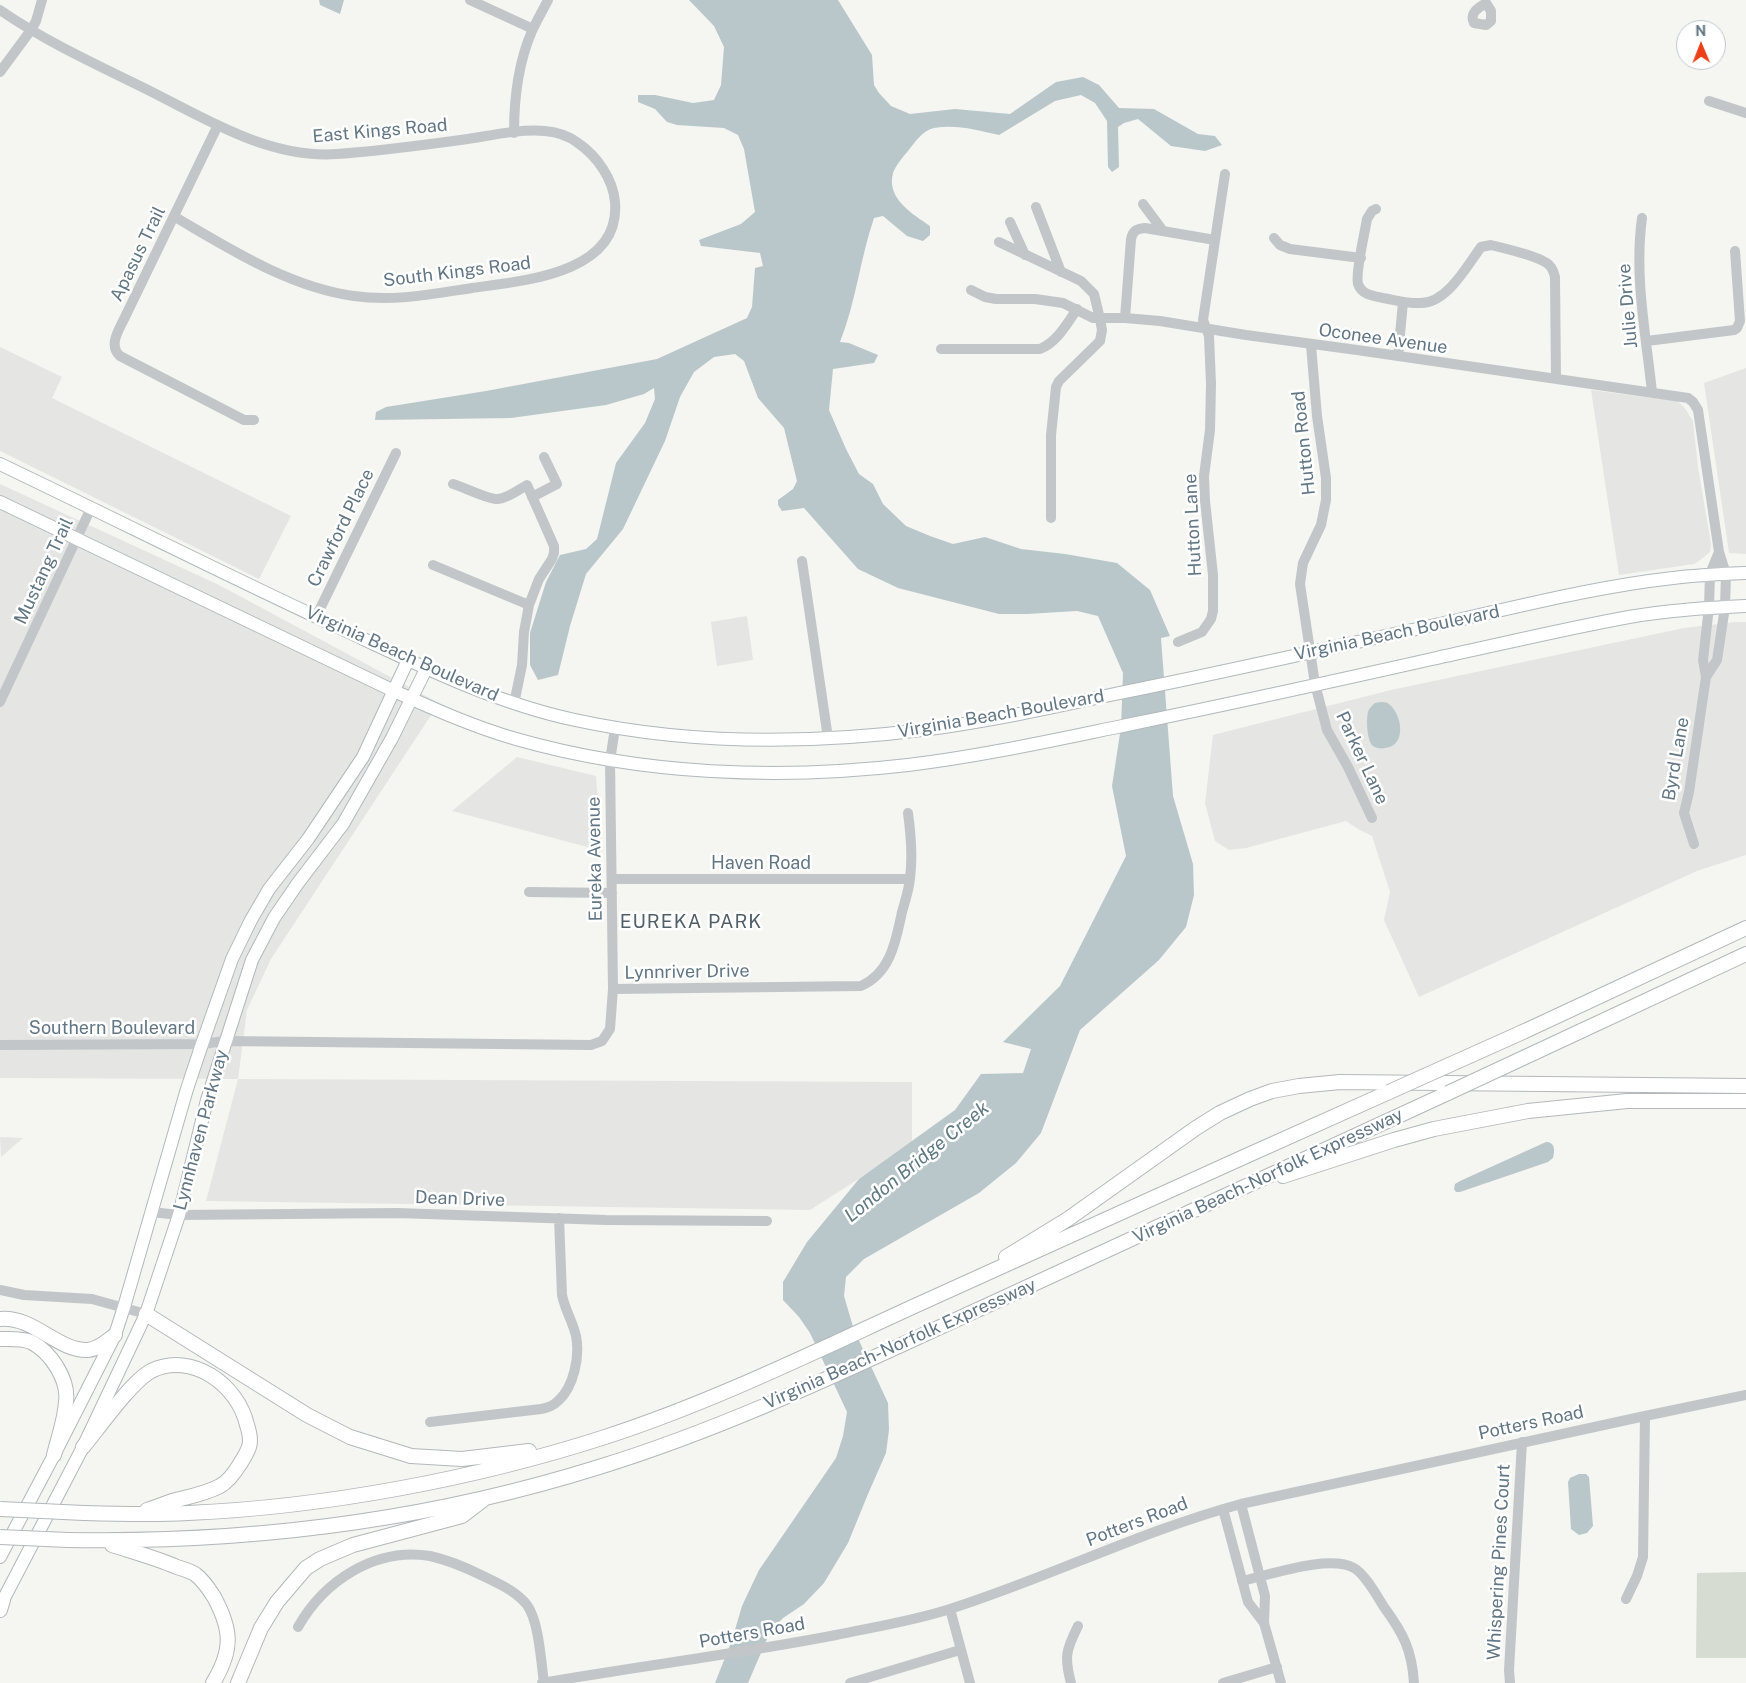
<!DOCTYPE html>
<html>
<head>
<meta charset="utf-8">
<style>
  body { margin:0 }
  #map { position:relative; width:1746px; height:1683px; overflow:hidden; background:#f5f5f1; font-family:"Public Sans",sans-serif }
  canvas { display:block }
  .north { position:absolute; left:1676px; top:20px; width:50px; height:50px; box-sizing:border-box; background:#fff; border:1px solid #c0c8ce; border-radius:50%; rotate:359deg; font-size:14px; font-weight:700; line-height:20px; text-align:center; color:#627684 }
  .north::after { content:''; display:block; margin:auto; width:18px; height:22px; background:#ec4019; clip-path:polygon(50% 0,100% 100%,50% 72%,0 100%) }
</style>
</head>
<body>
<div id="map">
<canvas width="1746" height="1683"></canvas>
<div class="north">N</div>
</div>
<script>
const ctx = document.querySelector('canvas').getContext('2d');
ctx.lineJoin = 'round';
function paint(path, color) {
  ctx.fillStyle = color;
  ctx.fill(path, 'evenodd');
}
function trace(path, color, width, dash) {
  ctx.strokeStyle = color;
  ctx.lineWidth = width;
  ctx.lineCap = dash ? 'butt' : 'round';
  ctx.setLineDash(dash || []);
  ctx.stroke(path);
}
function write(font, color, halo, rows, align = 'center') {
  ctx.font = font + ' "Public Sans",sans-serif';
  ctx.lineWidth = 5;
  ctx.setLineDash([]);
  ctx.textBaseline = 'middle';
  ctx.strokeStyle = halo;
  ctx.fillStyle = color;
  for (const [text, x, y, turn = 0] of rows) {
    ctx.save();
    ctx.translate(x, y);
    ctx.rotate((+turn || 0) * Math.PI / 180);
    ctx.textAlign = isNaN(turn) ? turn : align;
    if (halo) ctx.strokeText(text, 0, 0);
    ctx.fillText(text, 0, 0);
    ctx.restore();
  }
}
paint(new Path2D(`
  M 0,347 L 62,377 L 52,398 L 291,516 L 259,579 L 0,451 Z
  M 1746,368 L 1746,554 L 1729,553 L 1704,383 Z
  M 1591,390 L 1677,401 L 1684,407 L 1693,421 L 1698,467 L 1711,544 L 1710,552 L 1699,561 L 1694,564 L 1619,575 Z
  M 0,484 L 219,585 L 439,703 L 271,959 L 247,1010 L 238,1079 L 912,1082 L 912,1145 L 810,1210 L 206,1201 L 238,1079 L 0,1078 Z
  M 747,616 L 753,660 L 717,666 L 711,622 Z
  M 1735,622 L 1746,622 L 1746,855 L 1697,871 L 1419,997 L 1384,920 L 1390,892 L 1372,836 L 1358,829 L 1346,821 L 1246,848 L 1229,850 L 1215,841 L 1205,803 L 1213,735 L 1391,690 L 1684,628 Z
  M 517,757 L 596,776 L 602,851 L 452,811 Z
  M 0,1137 L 23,1138 L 1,1157 Z`), '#e5e6e4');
paint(new Path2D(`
  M 1746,1572 L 1746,1658 L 1696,1658 L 1697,1573 Z`), '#d6dcd1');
paint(new Path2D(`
  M 319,0 L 344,0 L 340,14 L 320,5 Z
  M 689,0 L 838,0 L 872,55 L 874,85 L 879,93 L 891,106 L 910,114 L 955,109 L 1010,114 L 1056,82 L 1083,77 L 1099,85 L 1119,108 L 1154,109 L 1198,134 L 1215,136 L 1222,145 L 1205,151 L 1171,146 L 1138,119 L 1124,123 L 1118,127 L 1119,167 L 1112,172 L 1108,167 L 1107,121 L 1095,103 L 1081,95 L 1055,101 L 999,135 C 977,130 956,124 934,128 C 923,130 915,142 908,151 C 903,157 896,165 893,173 C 886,199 913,214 930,226 L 930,235 L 923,241 L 907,236 L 883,216 L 874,218 C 860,259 856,302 840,342 L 849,343 L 878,355 L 874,363 L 833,369 L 829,410 L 846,449 L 859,474 L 873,484 L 883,504 L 906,526 L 930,536 L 953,544 L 985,537 L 1021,549 L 1065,554 L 1117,563 L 1150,590 L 1170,636 L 1161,638 L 1173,796 L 1193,864 L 1194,895 L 1186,927 L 1159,960 L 1080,1030 L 1041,1133 L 1016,1163 L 979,1193 L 864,1259 L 846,1277 L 844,1296 L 854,1330 L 888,1403 L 889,1430 L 886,1453 L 868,1494 L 848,1543 L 824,1583 L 804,1604 L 783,1618 L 770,1632 L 748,1683 L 715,1683 L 732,1640 L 742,1606 L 759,1570 L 836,1458 L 843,1436 L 847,1412 L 810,1333 L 799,1317 L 783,1300 L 783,1282 L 807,1242 L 859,1179 L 955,1110 L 981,1074 L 1023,1073 L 1031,1049 L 1003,1042 L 1060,986 L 1126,856 L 1112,786 L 1121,727 L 1123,673 L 1098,616 L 1077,611 L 1027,614 L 999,614 L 898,588 L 858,569 L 804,508 L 782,511 L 778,505 L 778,500 L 793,489 L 797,481 L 784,428 L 758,398 L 744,361 L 735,354 L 714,357 L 694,372 L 680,397 L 665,441 L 623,529 L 586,574 L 570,626 L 558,675 L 538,680 L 530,665 L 530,633 L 546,582 L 560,555 L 586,549 L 597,539 L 616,463 L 645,423 L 655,399 L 654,388 L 644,394 L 606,405 L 511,418 L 375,420 L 376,412 L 386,407 L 486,391 L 657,359 L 747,318 L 752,307 L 755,268 L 763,266 L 760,253 L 701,246 L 699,240 L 741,224 L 755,212 L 744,149 L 738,135 L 724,128 L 677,125 L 667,122 L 655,109 L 638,102 L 638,95 L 655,95 L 693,103 L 714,100 L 721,85 L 724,47 L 714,26 Z
  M 1375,703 C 1380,702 1386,701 1390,705 C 1402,715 1407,746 1385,748 C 1381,749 1376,748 1373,746 C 1367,741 1366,720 1368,712 C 1369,708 1372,706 1375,703 Z
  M 1546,1142 C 1555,1142 1555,1150 1553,1158 L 1548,1162 L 1460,1192 L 1456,1192 L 1454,1189 L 1455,1184 L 1460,1181 Z
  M 1579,1474 L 1586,1474 L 1589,1477 L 1593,1526 L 1587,1533 L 1579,1535 L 1571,1529 L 1568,1482 L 1570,1478 Z`), '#b9c7cb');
const major = new Path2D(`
  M 0,464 C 113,518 224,574 338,627 C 415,663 491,702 575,720 C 690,745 814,744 930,729 C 990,721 1050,708 1110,695 C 1226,672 1342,645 1458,620 C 1529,604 1601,586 1673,578 C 1697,575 1722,574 1746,573
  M 0,502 L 394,691 C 434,709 474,727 516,739 C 642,775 779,780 908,765 C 982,756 1054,740 1127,725 C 1229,704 1330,682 1432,659 C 1497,645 1563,629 1629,617 C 1667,610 1707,608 1746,606
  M 0,1557 L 54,1455 L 115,1335 L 124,1307 L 187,1089 L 202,1044 L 232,959 L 251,920 L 269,889 L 308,839 L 363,757 L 408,660
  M 0,1606 L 83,1447 L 146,1314 L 179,1215 L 207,1100 L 252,960 L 274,918 L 298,883 L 343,824 L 392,738 L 426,669`);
const highway = new Path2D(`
  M 1525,1031 L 1746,928
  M 1581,1031 L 1746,954
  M 1283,1176 L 1394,1140 L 1434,1129 L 1528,1111 L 1627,1101 L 1746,1101
  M 1006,1257 L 1068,1219 L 1196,1128 L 1220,1113 L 1250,1099 L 1272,1091 L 1299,1086 L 1340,1082 L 1746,1086
  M 146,1314 L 307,1415 L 350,1437 L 411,1456 L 462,1459 L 529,1451
  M 0,1319 C 34,1316 57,1351 88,1350 C 99,1349 107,1341 115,1335
  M 0,1339 C 9,1339 22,1338 31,1342 C 51,1352 69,1380 66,1402 C 65,1420 58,1438 54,1455
  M 83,1447 C 99,1428 131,1382 151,1371 C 192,1351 238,1385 247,1425 C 249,1431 251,1441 249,1447 C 247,1453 243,1459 240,1464 C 235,1472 228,1482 220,1486 C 205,1494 188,1497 172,1501 C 164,1504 156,1507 147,1510
  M 84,1513 C 119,1514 153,1515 188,1513 C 325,1507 475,1479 605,1437 C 713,1402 816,1351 919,1304 C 1075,1233 1232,1162 1389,1092
  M 68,1540 C 247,1543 427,1521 599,1467 C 732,1426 859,1364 986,1306 C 1140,1235 1294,1164 1448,1093
  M 112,1545 C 134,1552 156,1558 177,1567 C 183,1569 190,1571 195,1574 C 203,1580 209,1589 214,1597 C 232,1630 233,1650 213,1683
  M 0,1610 L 3,1600
  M 238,1683 L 261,1628 L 277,1602 L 306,1568 L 320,1559 L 353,1545 L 462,1516 L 483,1500`);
trace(major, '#b3b8bc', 14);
trace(highway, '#b4b8bb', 16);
trace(new Path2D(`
  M 470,0 L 533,29
  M 1486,3 L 1491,11 L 1491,21 L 1486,25 L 1474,23 C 1469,13 1478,8 1486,3 Z
  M 0,10 C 45,41 93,63 142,87 C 203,117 267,159 337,154 C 381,151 424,145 468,139 C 493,135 520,129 545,131 C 557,132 569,136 578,143 C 597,156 613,179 615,202 C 621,274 522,281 472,288 C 433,294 393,302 354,296 C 289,287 230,249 175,217
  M 0,72 L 31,30 L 36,21 L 42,0
  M 1709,101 L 1746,113
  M 218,125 L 125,317 C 119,330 108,345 120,356 L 244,420 L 254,420
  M 514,133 C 514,98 518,63 532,31 C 537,20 543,10 548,0
  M 1143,204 L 1163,231
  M 1036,207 L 1061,272
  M 1376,209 L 1372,211 L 1367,219 C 1365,232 1355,273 1358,284 C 1362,295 1373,296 1383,298 C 1395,300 1409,304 1421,303 C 1447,303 1467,266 1481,247 L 1491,245 C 1503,248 1543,257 1550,266 C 1553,269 1554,273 1555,277 L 1556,379
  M 1642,218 C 1634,276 1646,335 1652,392
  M 1010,222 L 1025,255
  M 1274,238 L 1280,245 L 1290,249 L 1361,258
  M 999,242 L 1081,281 L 1094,294 L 1100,319 L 1102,330 L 1100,341 L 1059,381 L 1056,387 L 1051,435 L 1051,518
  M 971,290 L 985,297 L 996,299 L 1035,299 L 1063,303 L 1093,318 L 1125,318 L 1160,321 L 1246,335 L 1357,350 L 1688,398 L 1693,402 L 1698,410 L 1719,552 L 1726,574 L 1725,607 L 1717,660 L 1706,677
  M 1125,318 L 1131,239 C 1133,230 1137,229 1145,228 L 1215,240
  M 1647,341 L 1734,330 L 1737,328 L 1740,321 L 1735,251
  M 1311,345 L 1317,416 L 1326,478 L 1326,500 L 1321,525 L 1303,563 L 1300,584 L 1315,684 L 1327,730 L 1348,767 L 1372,818
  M 941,349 L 1040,349 C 1057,342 1067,324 1077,309
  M 1398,356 L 1403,302
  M 453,484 C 464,487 489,500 498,499 C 508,498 518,490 527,485 L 554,546 L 554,553 L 552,559 L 539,579 L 529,605 L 524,632 L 522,665 L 514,704
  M 532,497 L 557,484 L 544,457
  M 802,561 L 828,738
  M 433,565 L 529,605
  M 316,617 L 396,453
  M 1178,642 L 1202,632 L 1211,619 L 1213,611 L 1213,575 L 1205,501 L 1204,476 L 1210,430 L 1211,384 L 1209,336 L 1203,320 L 1225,174
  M 0,702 L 91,508
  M 1694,844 L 1684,813 L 1689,792 L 1706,677 L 1703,660 L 1709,607 L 1710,574 L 1719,552
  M 612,879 L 910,879
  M 529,892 L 612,893
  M 613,989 L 610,761 L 615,728
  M 0,1045 L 202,1044 L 225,1041 L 591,1045 L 602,1041 L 610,1029 L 613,989 L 861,986 C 891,973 896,940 902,912 C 905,901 909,890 910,878 C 913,856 911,835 908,813
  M 151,1212 L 179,1215 L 397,1213 L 606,1220 L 767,1221
  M 0,1290 L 24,1295 L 92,1299 L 146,1314
  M 430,1422 L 541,1409 C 547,1408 553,1406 558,1401 C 574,1387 580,1356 576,1336 C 573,1322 565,1310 562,1295 L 559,1218
  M 1241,1504 L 1265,1596 L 1264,1623 L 1281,1683
  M 1223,1509 L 1248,1602 L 1264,1623
  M 1242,1581 C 1270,1575 1329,1554 1354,1568 C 1365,1574 1377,1596 1384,1607 C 1403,1633 1412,1650 1414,1683
  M 1626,1599 L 1637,1576 L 1643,1557 L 1645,1416
  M 950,1609 L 970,1683
  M 298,1627 C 324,1581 375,1547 430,1556 C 448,1560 467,1568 483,1576 C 499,1584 516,1591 527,1605 C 539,1621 541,1662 544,1683
  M 542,1683 C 640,1666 738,1654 836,1635 C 874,1627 913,1621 950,1609 C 1048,1578 1141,1531 1241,1504 L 1645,1416 L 1746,1395
  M 850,1683 L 960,1650
  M 1071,1683 C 1064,1657 1066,1650 1078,1626
  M 1223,1683 L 1277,1667
  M 1510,1683 L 1509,1670 L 1522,1442`), '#c2c6c9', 10);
trace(major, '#fff', 12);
trace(highway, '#fff', 14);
const highwayBridge = new Path2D(`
  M 1389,1092 L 1525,1031
  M 1448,1093 L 1581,1031
  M 0,1509 L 84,1513
  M 0,1537 L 68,1540`);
trace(highwayBridge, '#b4b8bb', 16, []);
trace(highwayBridge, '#fff', 14);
write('18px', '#627684', '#fff', [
  ["East Kings Road",380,131,-5],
  ["Apasus Trail",138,254,-64],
  ["South Kings Road",457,272,-7],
  ["Julie Drive",1628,306,-95],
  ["Oconee Avenue",1383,339,8],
  ["Hutton Road",1304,443,-96],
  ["Hutton Lane",1193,525,-93],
  ["Crawford Place",341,528,-64],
  ["Mustang Trail",44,571,-65],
  ["Virginia Beach Boulevard",1397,633,-12],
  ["Virginia Beach Boulevard",402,654,24],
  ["Virginia Beach Boulevard",1001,714,-10],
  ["Parker Lane",1362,758,65],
  ["Byrd Lane",1676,759,-80],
  ["Eureka Avenue",595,859,-91],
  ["Haven Road",761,863],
  ["Lynnriver Drive",687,972,-1],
  ["Southern Boulevard",112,1028],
  ["Lynnhaven Parkway",201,1130,-75],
  ["Virginia Beach-Norfolk Expressway",1268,1176,-25],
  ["Dean Drive",460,1199,2],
  ["Virginia Beach-Norfolk Expressway",900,1344,-24],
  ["Potters Road",1531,1423,-12],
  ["Potters Road",1137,1522,-21],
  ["Whispering Pines Court",1499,1562,-87],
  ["Potters Road",752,1633,-10]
]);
ctx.letterSpacing = '1px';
write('19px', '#505f68', '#fff', [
  ["EUREKA PARK",691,922]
]);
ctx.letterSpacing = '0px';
write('italic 19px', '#5e7981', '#fff', [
  ["London Bridge Creek",917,1162,-39]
]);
</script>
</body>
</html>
